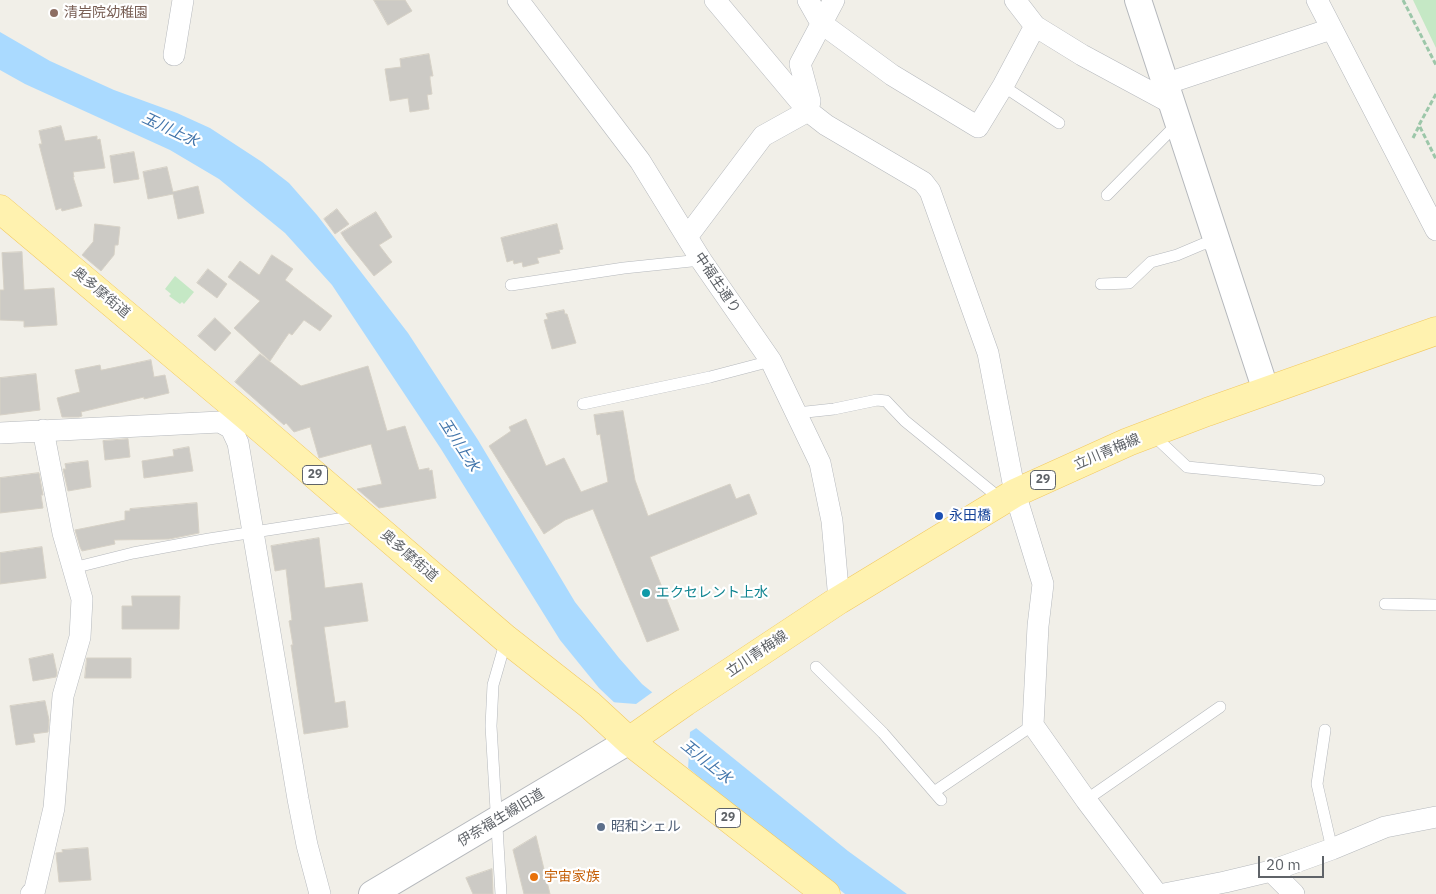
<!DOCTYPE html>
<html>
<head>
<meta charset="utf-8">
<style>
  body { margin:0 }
  #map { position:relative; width:1436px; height:894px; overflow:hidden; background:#f1efe8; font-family:"IBM Plex Sans",sans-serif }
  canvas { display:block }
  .scale { position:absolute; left:1258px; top:856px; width:66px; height:22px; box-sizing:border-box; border:2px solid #5f6368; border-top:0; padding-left:6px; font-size:15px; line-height:18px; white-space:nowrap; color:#5f6368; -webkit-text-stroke:4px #fff; paint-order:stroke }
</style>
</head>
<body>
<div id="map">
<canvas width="1436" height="894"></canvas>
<div class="scale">20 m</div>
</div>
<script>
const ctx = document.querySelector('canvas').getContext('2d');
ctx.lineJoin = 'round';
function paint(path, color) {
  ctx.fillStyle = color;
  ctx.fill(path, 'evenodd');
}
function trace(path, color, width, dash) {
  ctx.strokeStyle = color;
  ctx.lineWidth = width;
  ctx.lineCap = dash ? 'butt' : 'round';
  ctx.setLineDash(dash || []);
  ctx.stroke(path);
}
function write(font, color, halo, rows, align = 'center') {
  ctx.font = font + ' "IBM Plex Sans","Noto Sans JP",sans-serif';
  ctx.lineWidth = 4.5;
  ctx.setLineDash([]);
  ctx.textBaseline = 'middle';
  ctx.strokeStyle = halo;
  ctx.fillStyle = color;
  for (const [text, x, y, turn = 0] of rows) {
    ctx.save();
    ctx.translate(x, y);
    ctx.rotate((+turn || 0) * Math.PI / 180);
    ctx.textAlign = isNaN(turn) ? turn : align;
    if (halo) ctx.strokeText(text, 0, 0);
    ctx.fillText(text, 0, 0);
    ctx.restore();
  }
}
paint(new Path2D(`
  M 1413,0 L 1436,0 L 1436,48 Z
  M 175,276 L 194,292 L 184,304 L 182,302 L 180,304 L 169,296 L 171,294 L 165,289 Z`), '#c5e8c5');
paint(new Path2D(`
  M 0,32 L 50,61 L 114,90 L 177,113 L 210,128 L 262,162 L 289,183 L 317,215 L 408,333 L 478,440 L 575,602 L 619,658 L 642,684 L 696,728 L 848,851 L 907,894 L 845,894 L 700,778 L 637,724 L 599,688 L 560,640 L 441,449 L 332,285 L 285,233 L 219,179 L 170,150 L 25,84 L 0,70 Z`), '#aadaff');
paint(new Path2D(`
  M 654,691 L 698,727 L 690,732 L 688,770 L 610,702 L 636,704 Z`), '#f1efe8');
const building = new Path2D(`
  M 374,0 L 405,0 L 412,11 L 388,25 Z
  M 429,54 L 433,76 L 430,76 L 430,79 L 432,94 L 427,95 L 429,109 L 410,112 L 408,98 L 390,101 L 385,69 L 401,67 L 400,59 Z
  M 61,126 L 65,141 L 97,136 L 97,140 L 100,139 L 105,168 L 73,172 L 74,177 L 73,177 L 82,206 L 62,211 L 61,208 L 56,210 L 39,144 L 42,144 L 39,131 Z
  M 134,152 L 139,179 L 114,183 L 110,156 Z
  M 167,167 L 173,192 L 198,186 L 204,213 L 178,219 L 173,194 L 148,199 L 143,172 Z
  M 337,209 L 349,224 L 335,234 L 324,219 Z
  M 376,212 L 392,237 L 379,245 L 392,262 L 374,276 L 346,241 L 341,233 Z
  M 95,224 L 120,227 L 118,245 L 115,245 L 114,255 L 101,271 L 82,255 L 93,242 Z
  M 557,224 L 563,249 L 559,250 L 560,253 L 537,258 L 539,263 L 523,267 L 522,262 L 514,264 L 513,260 L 507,262 L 501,238 Z
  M 22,252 L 24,290 L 54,288 L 57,325 L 24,327 L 24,321 L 0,320 L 0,290 L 4,290 L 2,253 Z
  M 272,255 L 293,269 L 285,280 L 332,316 L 320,331 L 304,320 L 292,335 L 289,333 L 270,361 L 234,328 L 260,301 L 228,277 L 240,261 L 259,275 Z
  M 208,269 L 227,284 L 217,298 L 197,283 Z
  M 564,310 L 565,314 L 567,314 L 576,343 L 552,349 L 544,320 L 548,319 L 546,314 Z
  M 215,318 L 231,333 L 215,351 L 198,336 Z
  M 260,354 L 301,386 L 368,366 L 387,431 L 405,426 L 419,470 L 429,468 L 429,471 L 432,470 L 436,498 L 379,508 L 357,489 L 382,484 L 371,444 L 319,458 L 310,427 L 294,432 L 286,423 L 284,425 L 235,382 Z
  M 151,360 L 154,377 L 165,375 L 169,393 L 144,399 L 144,397 L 81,412 L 82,416 L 79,417 L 62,417 L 57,398 L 80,392 L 75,370 L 100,365 L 101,370 Z
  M 36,374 L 40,410 L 0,415 L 0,378 Z
  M 623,411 L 635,480 L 648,516 L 730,484 L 736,499 L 749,494 L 757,514 L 650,557 L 679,630 L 647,642 L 593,509 L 565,520 L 544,534 L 489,446 L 511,431 L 509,427 L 526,419 L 546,466 L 564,458 L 581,492 L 608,482 L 600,434 L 597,435 L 594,415 Z
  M 128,439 L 130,457 L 105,460 L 103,441 Z
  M 189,447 L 193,471 L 144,478 L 142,461 L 174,456 L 173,450 Z
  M 88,461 L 91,487 L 68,491 L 63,469 L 66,469 L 65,464 Z
  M 39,473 L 43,495 L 41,495 L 43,508 L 0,513 L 0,478 Z
  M 197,503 L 199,533 L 169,539 L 114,540 L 115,544 L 82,551 L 80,547 L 75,530 L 125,520 L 125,511 L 130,511 L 130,509 Z
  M 319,538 L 325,588 L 362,583 L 368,621 L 324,627 L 335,703 L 345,701 L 348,727 L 304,734 L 291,645 L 293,645 L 289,621 L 292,620 L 286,569 L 275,571 L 271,546 Z
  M 42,547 L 46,578 L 0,584 L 0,553 Z
  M 132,596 L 180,596 L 179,629 L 122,629 L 122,606 L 132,606 Z
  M 53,654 L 57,673 L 56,677 L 33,681 L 29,659 Z
  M 87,658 L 131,658 L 131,678 L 85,678 Z
  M 45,701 L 49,720 L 48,732 L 33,734 L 35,742 L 16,745 L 10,706 Z
  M 536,836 L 550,894 L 524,894 L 513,850 Z
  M 88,848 L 91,880 L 59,882 L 56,853 L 63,852 L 62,850 Z
  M 492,869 L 493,894 L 473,894 L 466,878 Z`);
paint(building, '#cccac5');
trace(building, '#d6d1c6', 1);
const service = new Path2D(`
  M 1003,86 L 1059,123
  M 1107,195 L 1178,123
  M 1101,284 L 1129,283 L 1151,262 L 1177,255 L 1203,244 L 1217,243
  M 511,285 L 624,268 L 701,260
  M 583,404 L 710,377 L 771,361
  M 797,413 L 834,409 L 877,400 L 886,401 L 905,421 L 1002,500
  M 1152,434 L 1187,467 L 1319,480
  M 73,568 L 133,553 L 209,539 L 358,516
  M 1385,604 L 1436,605
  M 816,667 L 883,733 L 941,800
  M 1325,730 L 1317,784 L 1332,849
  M 934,792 L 1033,725
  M 1086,800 L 1220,707
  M 501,894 L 491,726 L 493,685 L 506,640`);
const minor = new Path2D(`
  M 518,0 L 640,161 L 701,260 L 771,361 L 820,463 L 832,521 L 839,600
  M 715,0 L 808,111 L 826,125 L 923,182 L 930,191 L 988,353 L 1015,493 L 1043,584 L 1038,626 L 1033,725 L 1086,800 L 1157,894
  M 808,0 L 821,23 L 892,75 L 978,127 L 1003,86 L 1035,26
  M 1015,0 L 1035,26 L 1082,55 L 1171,103
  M 1317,0 L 1436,230
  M 174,55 L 183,0
  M 1165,84 L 1331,29
  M 687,237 L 763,136 L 808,111 L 810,101 L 800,64 L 834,0
  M 231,428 L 238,443 L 298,799 L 307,845 L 320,894
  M 0,433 L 220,422 L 231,428 L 242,418
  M 1271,871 L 1294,894
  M 31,894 L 34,893 L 54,808 L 63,696 L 80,637 L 82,599 L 63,533 L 43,430
  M 1164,894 L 1225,882 L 1271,871 L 1332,849 L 1385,827 L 1436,817`);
const tertiary = new Path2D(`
  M 1138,0 L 1266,391
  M 372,894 L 629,741`);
const primary = new Path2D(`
  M 0,209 L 245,415 L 506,639 L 590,705 L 629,741 L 826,894
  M 629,741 L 685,702 L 839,600 L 1015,493 L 1128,442 L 1207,412 L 1436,331`);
trace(service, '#b5b8bc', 12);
trace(minor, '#b5b8bc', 22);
trace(tertiary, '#b5b8bc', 28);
trace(primary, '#f2c960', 29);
trace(new Path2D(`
  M 1403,0 L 1436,65
  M 1436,94 L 1419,125 L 1436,159
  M 1413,138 L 1419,126`), '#9cc7a9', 3, [5, 2.5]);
trace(service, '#fff', 11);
trace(minor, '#fff', 21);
trace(tertiary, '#fff', 26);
trace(primary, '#fff2af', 28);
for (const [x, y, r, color] of [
  [54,13,5,"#8d6e63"],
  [939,516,5,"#1a4fb4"],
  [646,593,5,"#0f9aa8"],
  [601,827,5,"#5c6f8a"],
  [534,877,5,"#e8710a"]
]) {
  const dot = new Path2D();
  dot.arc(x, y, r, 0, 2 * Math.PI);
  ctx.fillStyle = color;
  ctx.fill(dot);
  trace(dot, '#fff', 2);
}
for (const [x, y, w] of [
  [315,475,25],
  [1043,480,25],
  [728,818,25]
]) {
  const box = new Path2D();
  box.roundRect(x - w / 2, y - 9.5, w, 19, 4);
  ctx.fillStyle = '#fff';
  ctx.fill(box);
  trace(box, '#5f6368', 1);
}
write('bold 12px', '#5f6368', null, [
  ["29",315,475],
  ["29",1043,480],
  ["29",728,818]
]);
write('14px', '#785e54', '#fff', [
  ["清岩院幼稚園",64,13]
], 'left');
write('14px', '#5f6368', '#fff', [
  ["中福生通り",717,283,56],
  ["奥多摩街道",101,293,40],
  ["立川青梅線",1107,452,-23],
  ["奥多摩街道",409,556,41],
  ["立川青梅線",757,654,-34],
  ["伊奈福生線旧道",501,818,-31]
]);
write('14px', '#164399', '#fff', [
  ["永田橋",949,516]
], 'left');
write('14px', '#0d838f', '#fff', [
  ["エクセレント上水",656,593]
], 'left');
write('14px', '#4e5e75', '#fff', [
  ["昭和シェル",611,827]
], 'left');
write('14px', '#c56008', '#fff', [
  ["宇宙家族",544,877]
], 'left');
write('italic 15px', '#4174aa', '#fff', [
  ["玉川上水",170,130,25],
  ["玉川上水",459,445,57],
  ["玉川上水",706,762,39]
]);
</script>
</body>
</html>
